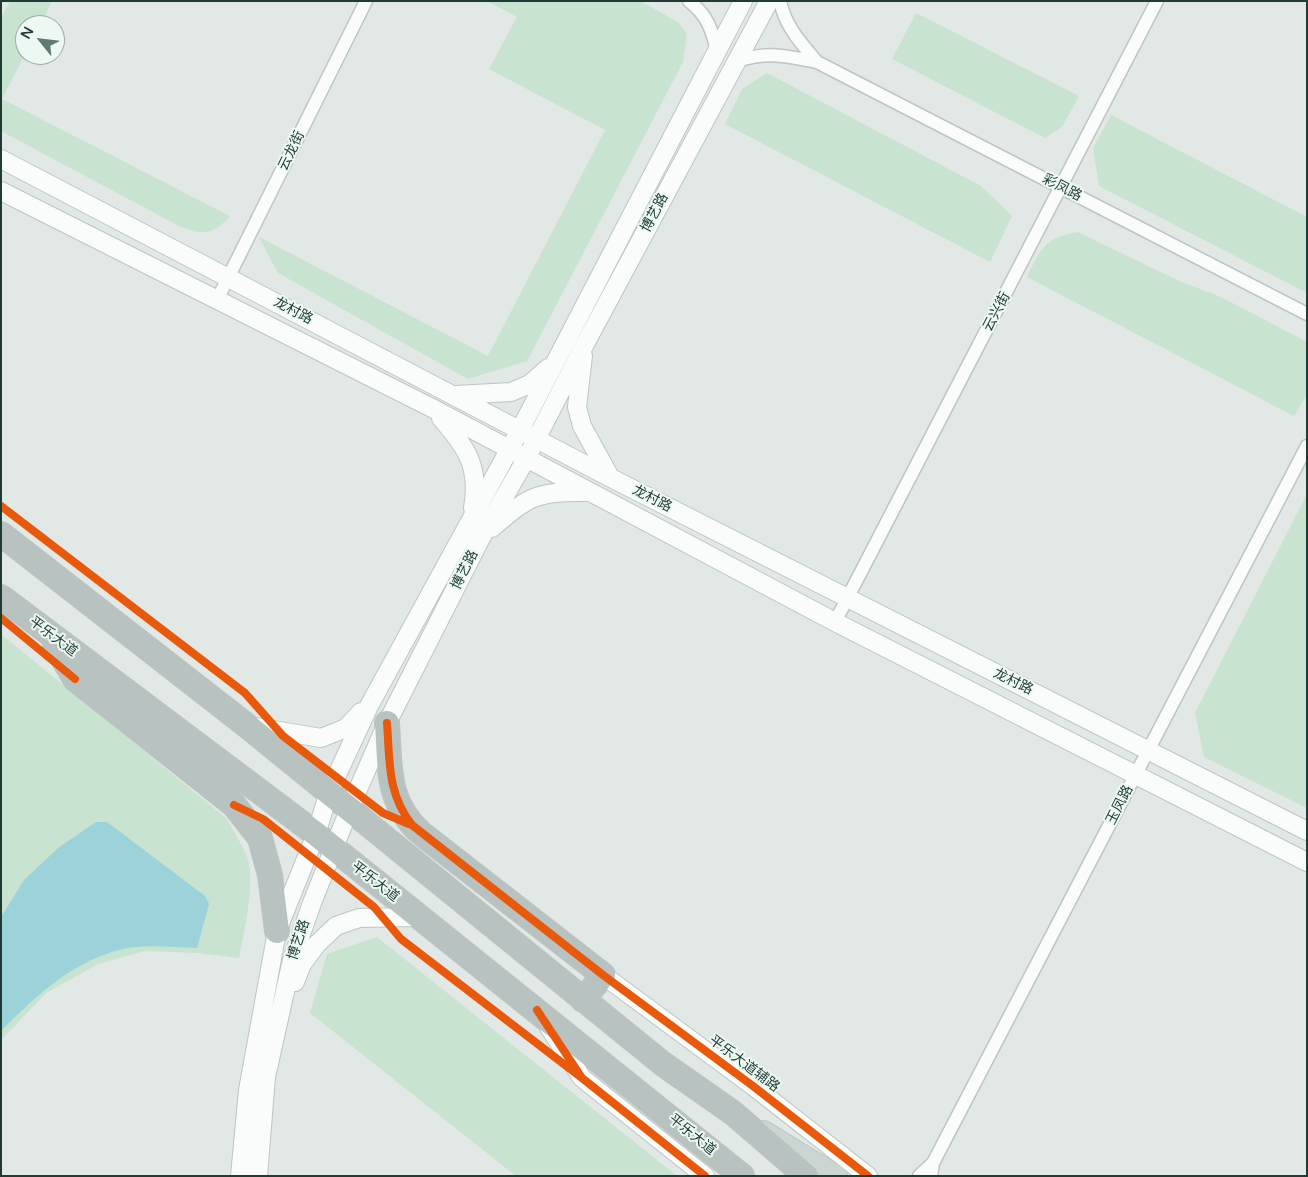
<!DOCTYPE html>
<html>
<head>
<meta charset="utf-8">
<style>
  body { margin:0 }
  #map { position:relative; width:1308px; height:1177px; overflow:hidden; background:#e1e8e5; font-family:"Varela Round",sans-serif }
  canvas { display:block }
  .frame { position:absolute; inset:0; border:2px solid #1e3c34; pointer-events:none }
  .north { position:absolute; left:15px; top:15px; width:50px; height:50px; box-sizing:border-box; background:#eef8f3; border:1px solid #9bada7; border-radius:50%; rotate:299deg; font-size:14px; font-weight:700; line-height:20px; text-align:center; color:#1e3c34 }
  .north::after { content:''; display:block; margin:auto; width:18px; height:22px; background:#627872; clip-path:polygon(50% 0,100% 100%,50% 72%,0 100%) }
</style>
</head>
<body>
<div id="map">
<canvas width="1308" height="1177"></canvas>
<div class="frame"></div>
<div class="north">N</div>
</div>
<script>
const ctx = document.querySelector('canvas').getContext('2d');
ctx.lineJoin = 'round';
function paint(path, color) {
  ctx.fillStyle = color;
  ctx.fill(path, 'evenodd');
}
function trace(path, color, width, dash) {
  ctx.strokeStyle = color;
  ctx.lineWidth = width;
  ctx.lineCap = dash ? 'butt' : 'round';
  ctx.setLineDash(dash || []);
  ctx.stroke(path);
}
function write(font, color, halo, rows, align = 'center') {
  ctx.font = font + ' "Varela Round","Noto Sans SC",sans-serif';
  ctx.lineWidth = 4;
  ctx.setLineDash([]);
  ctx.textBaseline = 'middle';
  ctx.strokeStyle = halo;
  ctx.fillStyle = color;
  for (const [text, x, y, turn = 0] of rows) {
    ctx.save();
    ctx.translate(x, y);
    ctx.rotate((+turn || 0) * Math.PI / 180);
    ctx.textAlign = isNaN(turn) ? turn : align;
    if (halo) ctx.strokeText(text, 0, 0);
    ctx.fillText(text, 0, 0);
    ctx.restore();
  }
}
paint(new Path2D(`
  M 10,1 L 52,1 L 40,25 L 25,25 L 25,54 L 2,99 L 230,216 C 214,234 204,236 181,227 L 1,131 L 1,18 Z
  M 487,1 L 640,1 L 678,22 L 687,34 L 683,62 L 527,361 L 468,379 L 278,273 L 259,237 L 488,356 L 605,130 L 489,69 L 517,17 Z
  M 916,13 L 1079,96 L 1062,127 L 1045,138 L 892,59 Z
  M 767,73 L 981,186 L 1012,216 L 990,262 L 725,124 L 742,89 Z
  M 1111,115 L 1307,217 L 1307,293 L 1099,186 L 1093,148 Z
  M 1078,232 L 1179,281 L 1221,297 L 1305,341 L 1307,344 L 1307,394 L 1294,416 L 1027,277 C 1042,247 1043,239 1078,232 Z
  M 1307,494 L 1307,808 L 1204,757 L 1195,713 Z
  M 1,634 L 227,819 C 233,831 242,844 247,857 C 256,882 244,932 239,958 L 198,953 L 144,951 L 98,964 L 46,993 L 1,1040 Z
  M 377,937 L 677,1176 L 516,1176 L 310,1013 L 327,954 Z`), '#c8e3d0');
paint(new Path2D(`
  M 96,822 L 107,822 L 205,896 L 209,904 L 197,948 C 168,947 136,943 109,953 C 65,968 33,999 1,1031 L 1,917 L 24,880 L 58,848 Z`), '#9cd3db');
const street = new Path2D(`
  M 689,1 C 707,15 712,29 717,51
  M 780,1 C 785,26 801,43 817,62
  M 737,61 C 769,51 785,56 817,62 L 1307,314
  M 217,300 L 366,1
  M 835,622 L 1157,1
  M 933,1163 L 1307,446
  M 919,1176 L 933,1163 L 931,1176`);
const secondary = new Path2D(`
  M 1,159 L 611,478 L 1307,831
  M 1,191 L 432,408 L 835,622 L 1307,862
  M 583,356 L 577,407 L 582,426 L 610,477
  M 456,395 L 511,392 L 530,384 L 548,368
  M 441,418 C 467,448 480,467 473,508
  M 492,528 C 528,497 536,491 585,492
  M 249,726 L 321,738 L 346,728 L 361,712
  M 603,975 L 753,1086 L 868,1176
  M 295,982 L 302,964 L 317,944 L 336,926 L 359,918 L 419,917
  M 549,1027 L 582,1078 L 705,1176
  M 240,1176 L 248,1090 L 277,931 L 316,834 L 329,792 L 369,706 L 520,430 L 743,1
  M 258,1176 L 266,1077 L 292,960 L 312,903 L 349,810 L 387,723 L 482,536 L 526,459 L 584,346 L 769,1`);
const primary = new Path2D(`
  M 764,1131 L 837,1176`);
const highway = new Path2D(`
  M 1,534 L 246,725 L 663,1064 L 733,1113 L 806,1176
  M 1,597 L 316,834 L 742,1176
  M 55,645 L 75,679 L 234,805 L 260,838 L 270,875 L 277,931
  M 387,723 C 390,767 386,803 422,834 L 603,975 L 583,1000`);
trace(street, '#bec5c2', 15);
trace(secondary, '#bdc6c2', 20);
trace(primary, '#bbc5c1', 22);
trace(highway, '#bbc5c1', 26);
trace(street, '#fafcfb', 12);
trace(secondary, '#fafcfb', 18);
trace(primary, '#cbd5d2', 20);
trace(highway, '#b8c2c0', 24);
trace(new Path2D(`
  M 1,506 L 245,693 L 283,736 L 383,813 L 409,824
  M 1,618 L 75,679
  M 387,723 C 390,762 387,793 412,825 L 603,975 L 753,1086 L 868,1176
  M 234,805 L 263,819 L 374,907 L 401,939 L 582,1078
  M 537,1010 L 582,1078 L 705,1176`), '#e8590c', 8);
write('14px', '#1e3c34', '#eef8f3', [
  ["云龙街",292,151,-64],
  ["彩凤路",1062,188,27],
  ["博艺路",655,213,-62],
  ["龙村路",293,311,28],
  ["云兴街",997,312,-62],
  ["龙村路",652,499,27],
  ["博艺路",465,570,-63],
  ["平乐大道",53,637,37],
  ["龙村路",1013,682,26],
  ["玉凤路",1120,805,-63],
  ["平乐大道",375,882,38],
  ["博艺路",299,940,-72],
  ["平乐大道辅路",744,1064,37],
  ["平乐大道",692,1135,39]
]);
</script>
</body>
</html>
